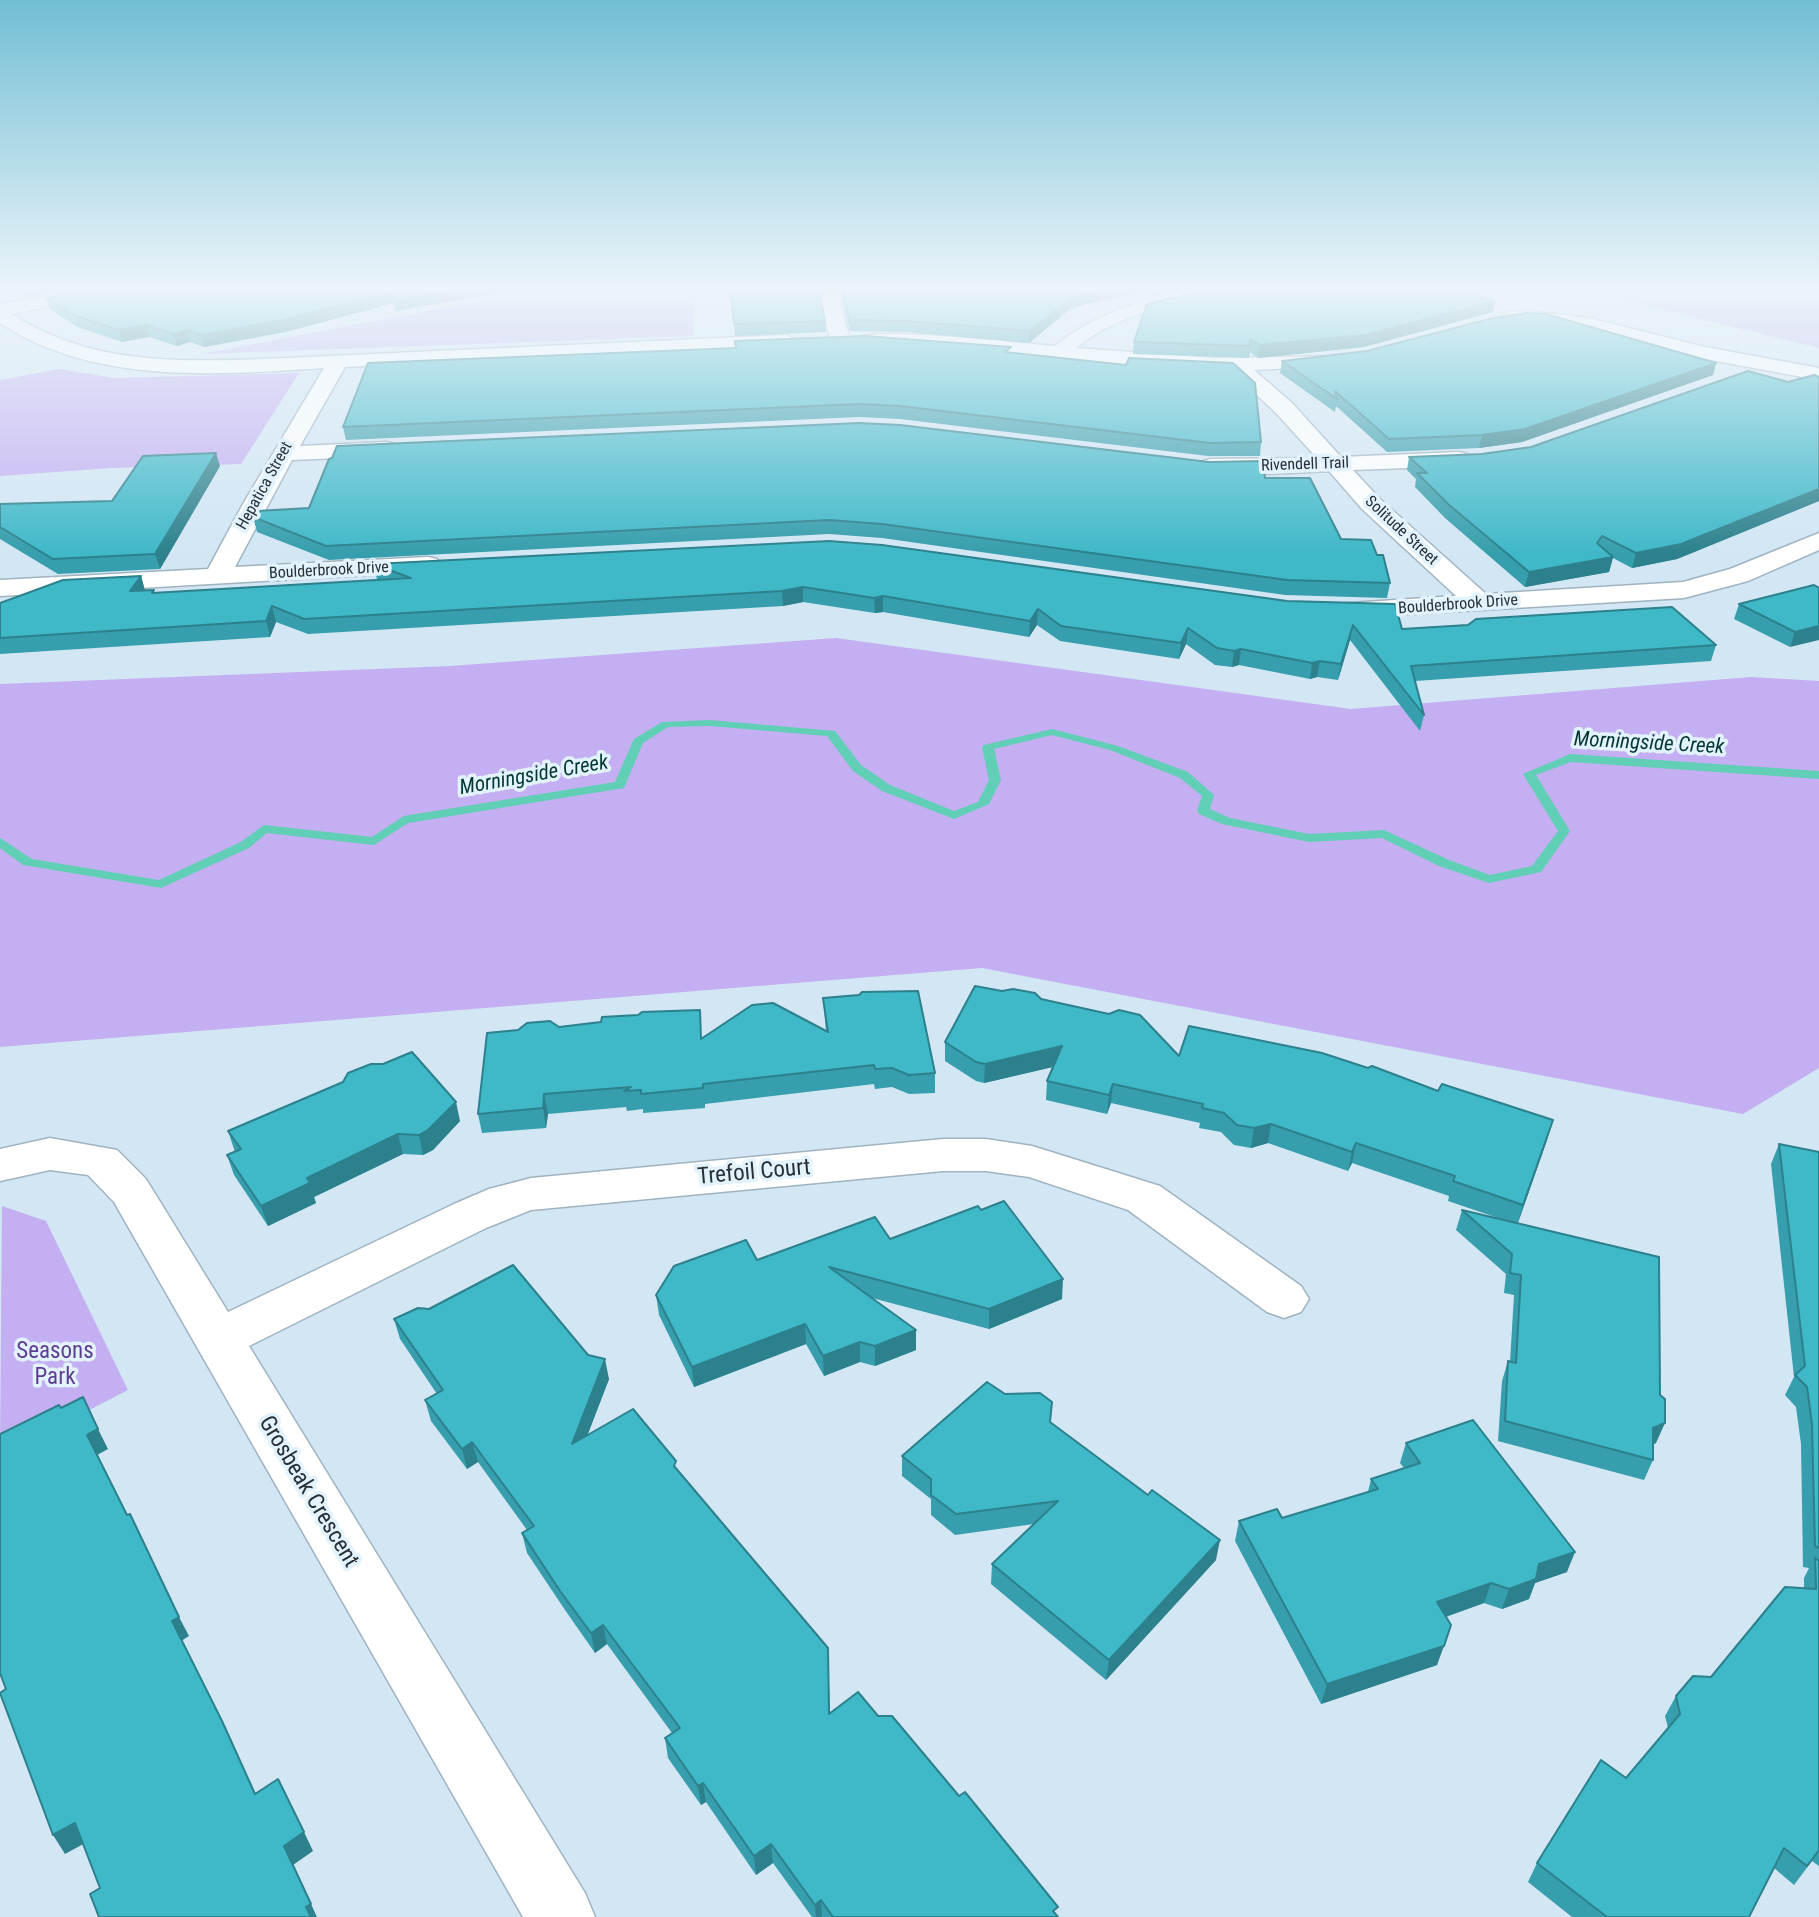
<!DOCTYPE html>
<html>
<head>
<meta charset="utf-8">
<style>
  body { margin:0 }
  canvas { display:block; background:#d2e6f4 }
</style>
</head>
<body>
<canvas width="1819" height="1917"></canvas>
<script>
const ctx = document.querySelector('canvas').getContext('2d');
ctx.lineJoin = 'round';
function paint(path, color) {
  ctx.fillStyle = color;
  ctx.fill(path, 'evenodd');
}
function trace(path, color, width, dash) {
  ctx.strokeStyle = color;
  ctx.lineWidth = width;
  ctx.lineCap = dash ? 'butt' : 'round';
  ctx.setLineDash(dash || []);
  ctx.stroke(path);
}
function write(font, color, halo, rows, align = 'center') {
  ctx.font = font + ' "Roboto Condensed",sans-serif';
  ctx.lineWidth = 7;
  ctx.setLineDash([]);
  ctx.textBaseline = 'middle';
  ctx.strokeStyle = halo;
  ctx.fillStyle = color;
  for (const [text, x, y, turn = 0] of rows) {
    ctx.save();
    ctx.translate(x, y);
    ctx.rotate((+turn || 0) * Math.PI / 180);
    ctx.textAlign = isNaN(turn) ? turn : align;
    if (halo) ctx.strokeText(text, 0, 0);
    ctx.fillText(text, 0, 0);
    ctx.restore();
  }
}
paint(new Path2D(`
  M 557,286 L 695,286 L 693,336 L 202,354 Z
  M 1566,286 L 1819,286 L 1819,348 Z
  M 59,369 L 115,378 L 299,373 L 241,464 L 112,468 L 0,476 L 0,380 Z
  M 836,638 L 1351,709 L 1751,677 L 1819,681 L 1819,1068 L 1743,1114 L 982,968 L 0,1047 L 0,684 L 450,666 Z
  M 2,1206 L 46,1221 L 128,1390 L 0,1456 Z`), '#c3aff1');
paint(new Path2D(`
  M 710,720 L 835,731 L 861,765 L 890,785 L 954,811 L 978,802 L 989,780 L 982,747 L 984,745 L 1052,729 L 1118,746 L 1188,772 L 1214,795 L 1210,809 L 1230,818 L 1309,834 L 1384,830 L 1449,860 L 1490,875 L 1532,866 L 1558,831 L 1523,774 L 1570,754 L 1819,771 L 1819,779 L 1571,762 L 1536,775 L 1570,831 L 1541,872 L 1489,883 L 1439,866 L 1382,838 L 1309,842 L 1222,824 L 1199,814 L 1197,811 L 1202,796 L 1180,778 L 1110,750 L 1052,735 L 994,749 L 1001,780 L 989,804 L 954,819 L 882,791 L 853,771 L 827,736 L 710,726 L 668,727 L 643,743 L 624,788 L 408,823 L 374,845 L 267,833 L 249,848 L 161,888 L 23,865 L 0,848 L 0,838 L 32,859 L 159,880 L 241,842 L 264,825 L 372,837 L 404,816 L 615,782 L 634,739 L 662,722 Z`), '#61ceb6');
const minor = new Path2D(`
  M 104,286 L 140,286 L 131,291 L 11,314 C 90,364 172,362 263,359 L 787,335 L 797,341 L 787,347 L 345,367 L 300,446 L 387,442 L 395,444 L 398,449 L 395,454 L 387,456 L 292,460 L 235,567 L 428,557 L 437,559 L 441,565 L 437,571 L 0,596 L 0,580 L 208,569 L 243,504 L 324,368 C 216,375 94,385 0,323 L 0,304 Z
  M 839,286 L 871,286 L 868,290 L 845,295 L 839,300 L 850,339 L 840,345 L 830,339 L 820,298 L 833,287 Z
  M 1208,286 L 1240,286 L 1237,290 C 1181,304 1122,310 1076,348 L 1215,358 L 1339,356 L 1342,360 L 1339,364 L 1332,366 L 1254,370 L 1292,403 L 1341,457 L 1459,452 L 1467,454 L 1471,459 L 1467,464 L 1459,466 L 1353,470 L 1380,499 L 1486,594 L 1683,582 L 1730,569 L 1819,533 L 1819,550 L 1748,581 L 1684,598 L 1344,618 L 1334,616 L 1330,610 L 1334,604 L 1456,596 L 1362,509 L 1329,471 L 1269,474 L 1203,471 L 1199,466 L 1203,461 L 1211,459 L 1317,458 L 1276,413 L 1230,370 L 1156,368 L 982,351 L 865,345 L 855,339 C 866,325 1028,344 1055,346 C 1100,310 1152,297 1208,286 Z
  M 1529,311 L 1589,318 L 1705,347 L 1819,368 L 1819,380 L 1705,359 L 1569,326 L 1509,324 L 1500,318 L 1509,312 Z
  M 50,1138 L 117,1150 L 146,1179 L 228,1312 L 454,1204 L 489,1189 L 531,1178 L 943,1139 L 986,1139 L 1032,1146 L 1160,1186 L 1301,1286 L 1309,1299 L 1301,1312 L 1284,1318 L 1267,1312 L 1128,1210 L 1029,1177 L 986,1171 L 943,1171 L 531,1210 L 486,1228 L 249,1346 L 585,1893 L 595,1917 L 523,1917 L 114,1202 L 88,1175 L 50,1170 L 0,1181 L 0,1149 Z`);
trace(minor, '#9fb3c0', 3);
paint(minor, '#fff');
paint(new Path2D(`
  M 13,286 L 91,286 L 29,296 Z
  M 342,286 L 534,286 L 395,311 L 394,303 L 285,332 L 204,347 L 190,342 L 177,346 L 149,337 L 122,342 L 77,327 L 50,309 L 46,298 Z
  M 724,286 L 835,286 L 829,287 L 820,295 L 825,321 L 826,332 L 735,336 L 730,287 Z
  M 855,286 L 1210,286 L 1190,287 L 1153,295 L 1153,288 L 1071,308 L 1029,343 L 908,332 L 850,331 L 842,301 L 842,290 Z
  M 1481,297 L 1495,301 L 1493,312 L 1364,347 L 1258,358 L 1250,352 L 1249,358 L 1133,354 L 1134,342 Z
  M 1011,353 L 1261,442 L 1260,456 L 1208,456 L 900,419 L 859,417 L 346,440 L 343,427 Z
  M 1282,361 L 1716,363 L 1713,375 L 1522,442 L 1479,448 L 1387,452 L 1336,406 L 1335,412 L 1280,373 Z
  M 1819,377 L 1819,501 L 1677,559 L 1632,568 L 1613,558 L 1609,572 L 1525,587 L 1445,518 L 1415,487 L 1416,479 L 1407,470 L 1409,457 L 1482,454 L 1531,447 L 1788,382 Z
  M 220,466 L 160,569 L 58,574 L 0,539 L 0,504 L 112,501 Z
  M 1265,478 L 1341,539 L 1377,555 L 1390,583 L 1387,598 L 1285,595 L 882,538 L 829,534 L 329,560 L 257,532 L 253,517 Z
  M 829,541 L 1402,629 L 1716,645 L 1711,661 L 1415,681 L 1424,715 L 1420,731 L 1350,640 L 1338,680 L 1317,677 L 1310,679 L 1239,665 L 1232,667 L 1215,665 L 1186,644 L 1179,659 L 1060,641 L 1037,625 L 1029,637 L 883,612 L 875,613 L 803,602 L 783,606 L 308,634 L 276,622 L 270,637 L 0,654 L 0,603 L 141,576 L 145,591 L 155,593 L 379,580 L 377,579 L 373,564 Z
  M 1819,588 L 1790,647 L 1734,619 L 1739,604 Z
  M 823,998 L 935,1073 L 935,1093 L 909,1094 L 892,1087 L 875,1089 L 874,1084 L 705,1104 L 705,1108 L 643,1113 L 643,1109 L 627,1111 L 626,1107 L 548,1114 L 546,1128 L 482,1133 L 478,1114 L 702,1038 L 826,1031 Z
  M 1041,999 L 1179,1056 L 1547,1140 L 1518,1223 L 1656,1443 L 1653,1444 L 1653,1460 L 1644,1480 L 1498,1441 L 1502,1381 L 1508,1361 L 1510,1362 L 1514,1295 L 1504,1293 L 1506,1274 L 1456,1230 L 1462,1210 L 1504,1220 L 1448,1201 L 1449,1196 L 1352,1163 L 1348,1171 L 1268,1143 L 1251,1148 L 1234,1145 L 1221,1132 L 1199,1128 L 1200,1123 L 1111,1103 L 1107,1114 L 1046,1100 L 1047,1081 L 1053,1067 L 984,1083 L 976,1081 L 945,1061 L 945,1042 Z
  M 343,1082 L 460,1121 L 433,1150 L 423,1155 L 403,1154 L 314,1197 L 316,1203 L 268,1226 L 234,1175 L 227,1155 L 235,1152 L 228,1131 Z
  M 1779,1144 L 1819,1152 L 1819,1866 L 1812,1861 L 1794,1885 L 1774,1868 L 1749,1917 L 1572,1917 L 1528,1882 L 1537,1863 L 1626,1778 L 1668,1728 L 1665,1716 L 1676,1696 L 1711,1677 L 1804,1588 L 1804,1578 L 1809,1568 L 1803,1567 L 1801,1444 L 1796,1407 L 1785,1395 L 1794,1377 L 1771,1164 Z
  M 890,1239 L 1062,1299 L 989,1329 L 872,1298 L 916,1350 L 875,1366 L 860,1362 L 824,1376 L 806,1344 L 694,1387 L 659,1315 L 656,1295 L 757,1260 Z
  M 394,1319 L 609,1379 L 587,1436 L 677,1469 L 828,1648 L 830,1714 L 878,1716 L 1058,1917 L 812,1917 L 773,1863 L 756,1875 L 706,1802 L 701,1805 L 668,1758 L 665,1738 L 672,1733 L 607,1644 L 595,1653 L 565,1610 L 527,1553 L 522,1533 L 527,1530 L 478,1462 L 467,1469 L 431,1421 L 425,1400 L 437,1394 L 400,1339 Z
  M 1005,1394 L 1050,1422 L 1216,1560 L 1106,1680 L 991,1584 L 992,1564 L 1034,1524 L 955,1535 L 931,1515 L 931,1499 L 902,1476 L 902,1456 Z
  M 1406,1443 L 1567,1572 L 1535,1583 L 1529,1599 L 1502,1609 L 1484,1603 L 1446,1617 L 1437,1665 L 1321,1704 L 1235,1541 L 1239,1521 L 1282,1518 L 1368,1492 L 1371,1479 L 1404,1468 L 1400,1463 Z`), '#369eac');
paint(new Path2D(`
  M 26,286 L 91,286 L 29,296 Z
  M 471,286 L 534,286 L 395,311 L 394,303 L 285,332 L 204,347 L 201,335 L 397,291 Z
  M 818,286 L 835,286 L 829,287 L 818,296 Z
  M 1116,286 L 1210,286 L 1190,287 L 1153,295 L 1153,288 L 1071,308 L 1029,343 L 1030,331 L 1072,297 Z
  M 1495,301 L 1493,312 L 1364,347 L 1258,358 L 1260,345 Z
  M 146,325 L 149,337 L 122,342 L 119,330 Z
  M 187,330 L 190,342 L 177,346 L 174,334 Z
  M 1716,363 L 1713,375 L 1522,442 L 1479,448 L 1482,435 Z
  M 216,453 L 220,466 L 160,569 L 155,554 Z
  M 1819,489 L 1819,501 L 1677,559 L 1632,568 L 1636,553 Z
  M 1613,557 L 1609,572 L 1525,587 L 1529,572 Z
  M 141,576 L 145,591 L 130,591 Z
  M 803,587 L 803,602 L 783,606 L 782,591 Z
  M 883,596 L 883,612 L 875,613 L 874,598 Z
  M 272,606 L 276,622 L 270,637 L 266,621 Z
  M 1038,609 L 1037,625 L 1029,637 L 1030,621 Z
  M 1353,625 L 1350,640 L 1338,680 L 1341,664 Z
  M 1819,626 L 1819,640 L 1790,647 L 1795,632 Z
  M 1188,628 L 1186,644 L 1179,659 L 1181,643 Z
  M 1241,649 L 1239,665 L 1232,667 L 1234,651 Z
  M 1320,661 L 1317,677 L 1310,679 L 1312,663 Z
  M 1062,1046 L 1061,1065 L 984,1083 L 985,1064 Z
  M 1113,1084 L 1111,1103 L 1107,1114 L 1109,1095 Z
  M 544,1094 L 548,1114 L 546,1128 L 543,1108 Z
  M 456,1102 L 460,1121 L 433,1150 L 423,1155 L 419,1135 Z
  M 1553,1120 L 1547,1140 L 1517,1225 L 1523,1205 Z
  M 1271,1124 L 1268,1143 L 1251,1148 L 1254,1128 Z
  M 398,1134 L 403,1154 L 314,1197 L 316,1203 L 268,1226 L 261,1206 L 307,1178 Z
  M 1356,1143 L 1352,1163 L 1348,1171 L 1352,1152 Z
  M 1063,1279 L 1062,1299 L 989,1329 L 989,1309 Z
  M 805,1324 L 806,1344 L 694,1387 L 692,1367 Z
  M 916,1330 L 916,1350 L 875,1366 L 875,1346 Z
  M 860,1342 L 860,1362 L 824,1376 L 823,1356 Z
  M 605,1359 L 609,1379 L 576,1465 L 572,1444 Z
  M 1665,1423 L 1656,1443 L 1644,1449 L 1653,1428 Z
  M 98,1429 L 108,1449 L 97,1455 L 87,1435 Z
  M 472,1442 L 478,1462 L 467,1469 L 462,1449 Z
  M 1220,1540 L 1216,1560 L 1106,1680 L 1109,1660 Z
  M 1575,1552 L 1567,1572 L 1535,1583 L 1529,1599 L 1502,1609 L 1509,1589 L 1539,1564 Z
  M 1491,1583 L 1484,1603 L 1430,1622 L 1437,1602 Z
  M 179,1617 L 189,1636 L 181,1641 L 172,1621 Z
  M 603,1625 L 607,1644 L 595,1653 L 591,1633 Z
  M 1444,1646 L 1437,1665 L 1321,1704 L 1327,1684 Z
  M 703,1783 L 706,1802 L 701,1805 L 698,1786 Z
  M 75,1823 L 87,1842 L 65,1854 L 53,1835 Z
  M 304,1832 L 313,1851 L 293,1865 L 317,1917 L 311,1917 L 306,1907 L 284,1846 Z
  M 771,1844 L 773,1863 L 756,1875 L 754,1856 Z
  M 821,1900 L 822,1917 L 816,1917 L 815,1905 Z`), '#2c818c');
const building = new Path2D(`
  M 111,286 L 471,286 L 393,300 L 397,291 L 283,320 L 201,335 L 187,330 L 174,334 L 146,325 L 119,330 L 73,315 L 46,298 Z
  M 730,286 L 818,286 L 825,321 L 734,324 Z
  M 855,286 L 1116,286 L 1072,297 L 1030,331 L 908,321 L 850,320 L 842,290 Z
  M 1222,286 L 1454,286 L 1482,293 L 1474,295 L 1495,301 L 1365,335 L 1260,345 L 1250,339 L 1251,346 L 1134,342 L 1147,304 Z
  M 1527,313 L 1546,314 L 1716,363 L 1525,429 L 1482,435 L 1389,439 L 1335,391 L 1337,399 L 1282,361 L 1367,351 L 1493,318 Z
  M 865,336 L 1011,347 L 1005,352 L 1126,365 L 1129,358 L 1233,363 L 1255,383 L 1261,442 L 1210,443 L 900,406 L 859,404 L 343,427 L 368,363 L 736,348 L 735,341 Z
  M 1748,371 L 1788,382 L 1814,375 L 1819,377 L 1819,489 L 1681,544 L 1636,553 L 1602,536 L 1597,543 L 1613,557 L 1529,572 L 1448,504 L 1417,473 L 1427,473 L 1409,457 L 1482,454 L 1531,447 Z
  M 859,423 L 900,425 L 1209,462 L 1263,461 L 1265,478 L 1310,478 L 1341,539 L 1371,540 L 1377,555 L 1383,555 L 1390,583 L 1287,580 L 882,524 L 829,520 L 326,546 L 253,517 L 257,511 L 309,508 L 329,459 L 332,458 L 337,446 Z
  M 216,453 L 155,554 L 53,559 L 0,527 L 0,504 L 112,501 L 143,456 Z
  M 829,541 L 882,545 L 1287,601 L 1395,604 L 1402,629 L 1468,625 L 1476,619 L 1672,607 L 1716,645 L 1411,666 L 1424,715 L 1353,625 L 1341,664 L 1320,661 L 1312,663 L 1241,649 L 1234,651 L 1217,648 L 1188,628 L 1181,643 L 1061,626 L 1038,609 L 1030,621 L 883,596 L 874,598 L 803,587 L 782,591 L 304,619 L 272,606 L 266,621 L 0,638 L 0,603 L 63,580 L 141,576 L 130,591 L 154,590 L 152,593 L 411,578 L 373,564 Z
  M 1814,585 L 1819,588 L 1819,626 L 1795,632 L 1739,604 Z
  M 975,986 L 1002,991 L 1013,989 L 1035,993 L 1041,999 L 1109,1014 L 1119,1010 L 1140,1015 L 1179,1056 L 1189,1026 L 1322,1053 L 1368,1068 L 1372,1066 L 1438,1091 L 1442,1084 L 1553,1120 L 1523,1205 L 1453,1181 L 1455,1176 L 1356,1143 L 1352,1152 L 1271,1124 L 1254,1128 L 1237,1125 L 1224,1113 L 1202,1108 L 1203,1104 L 1113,1084 L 1109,1095 L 1047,1081 L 1062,1046 L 985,1064 L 976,1062 L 945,1042 Z
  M 918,991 L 935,1073 L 909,1075 L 892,1068 L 875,1069 L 874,1065 L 703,1084 L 703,1088 L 641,1094 L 641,1090 L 624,1091 L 631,1087 L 544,1094 L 543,1108 L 478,1114 L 487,1033 L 518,1030 L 527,1023 L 550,1021 L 559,1027 L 601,1022 L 602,1017 L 638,1015 L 642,1012 L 700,1010 L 701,1039 L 752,1005 L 773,1003 L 828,1032 L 823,998 L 859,995 L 862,992 Z
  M 412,1052 L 456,1102 L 428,1130 L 419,1135 L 398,1134 L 307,1178 L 310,1183 L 261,1206 L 227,1155 L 241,1149 L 228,1131 L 343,1082 L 348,1073 L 371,1064 L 383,1064 Z
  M 1779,1144 L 1819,1152 L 1819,1548 L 1815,1546 L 1812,1424 L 1807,1387 L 1795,1375 L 1805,1366 Z
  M 1004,1201 L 1063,1279 L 989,1309 L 829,1267 L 916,1330 L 875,1346 L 860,1342 L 823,1356 L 805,1324 L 692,1367 L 656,1295 L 674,1266 L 746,1240 L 757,1260 L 875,1217 L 890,1239 L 978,1206 L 981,1210 Z
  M 1462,1210 L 1659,1257 L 1660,1395 L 1665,1399 L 1665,1423 L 1653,1428 L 1653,1460 L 1505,1421 L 1508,1361 L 1516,1363 L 1521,1275 L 1510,1273 L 1512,1254 Z
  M 513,1265 L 588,1355 L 605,1359 L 572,1444 L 633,1409 L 676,1461 L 674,1466 L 828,1648 L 829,1714 L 858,1692 L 878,1716 L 892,1716 L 959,1796 L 965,1792 L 1058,1907 L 1053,1911 L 1058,1917 L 833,1917 L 821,1900 L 815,1905 L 771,1844 L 754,1856 L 703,1783 L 698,1786 L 665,1738 L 680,1728 L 603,1625 L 591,1633 L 560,1591 L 522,1533 L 534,1526 L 472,1442 L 462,1449 L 425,1400 L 443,1390 L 394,1319 L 418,1308 L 429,1309 Z
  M 987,1382 L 1005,1394 L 1040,1393 L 1052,1402 L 1050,1422 L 1148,1495 L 1152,1490 L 1220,1540 L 1109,1660 L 992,1564 L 1058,1501 L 956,1514 L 931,1495 L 931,1479 L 902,1456 Z
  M 83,1397 L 98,1429 L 87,1435 L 127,1515 L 130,1514 L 179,1617 L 172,1621 L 222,1721 L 255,1794 L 278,1779 L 304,1832 L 284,1846 L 311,1904 L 306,1907 L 311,1917 L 99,1917 L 90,1894 L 100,1888 L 75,1823 L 53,1835 L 0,1693 L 6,1689 L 0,1673 L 0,1434 L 59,1405 L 61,1408 Z
  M 1473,1420 L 1575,1552 L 1539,1564 L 1536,1579 L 1509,1589 L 1491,1583 L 1437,1602 L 1451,1625 L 1444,1646 L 1327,1684 L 1239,1521 L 1277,1509 L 1282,1518 L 1378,1489 L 1371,1479 L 1420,1463 L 1406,1443 Z
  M 1815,1558 L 1819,1561 L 1819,1850 L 1807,1866 L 1784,1848 L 1749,1917 L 1607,1917 L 1537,1863 L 1601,1760 L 1626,1778 L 1680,1714 L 1676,1696 L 1693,1676 L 1711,1677 L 1785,1587 L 1816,1589 Z`);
paint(building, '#3fb8c8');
trace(building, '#2c818c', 2);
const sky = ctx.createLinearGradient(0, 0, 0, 554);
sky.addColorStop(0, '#72bed4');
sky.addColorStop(0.52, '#ebf4fa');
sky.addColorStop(1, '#ebf4fa00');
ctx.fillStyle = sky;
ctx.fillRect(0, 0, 1819, 554);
write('16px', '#282f35', '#e2f3fe', [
  ["Rivendell Trail",1305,465,-2],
  ["Hepatica Street",265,486,-61],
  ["Solitude Street",1401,531,43],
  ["Boulderbrook Drive",329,571,-3],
  ["Boulderbrook Drive",1458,605,-4]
]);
write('italic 21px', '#02372e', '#e2f3fe', [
  ["Morningside Creek",1649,744,3],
  ["Morningside Creek",534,776,-10]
]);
write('23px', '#282f35', '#e2f3fe', [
  ["Trefoil Court",754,1173,-5],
  ["Grosbeak Crescent",308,1492,59]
]);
write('23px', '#5e3d93', '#e2f3fe', [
  ["Seasons",55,1352],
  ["Park",55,1378]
]);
</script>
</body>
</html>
